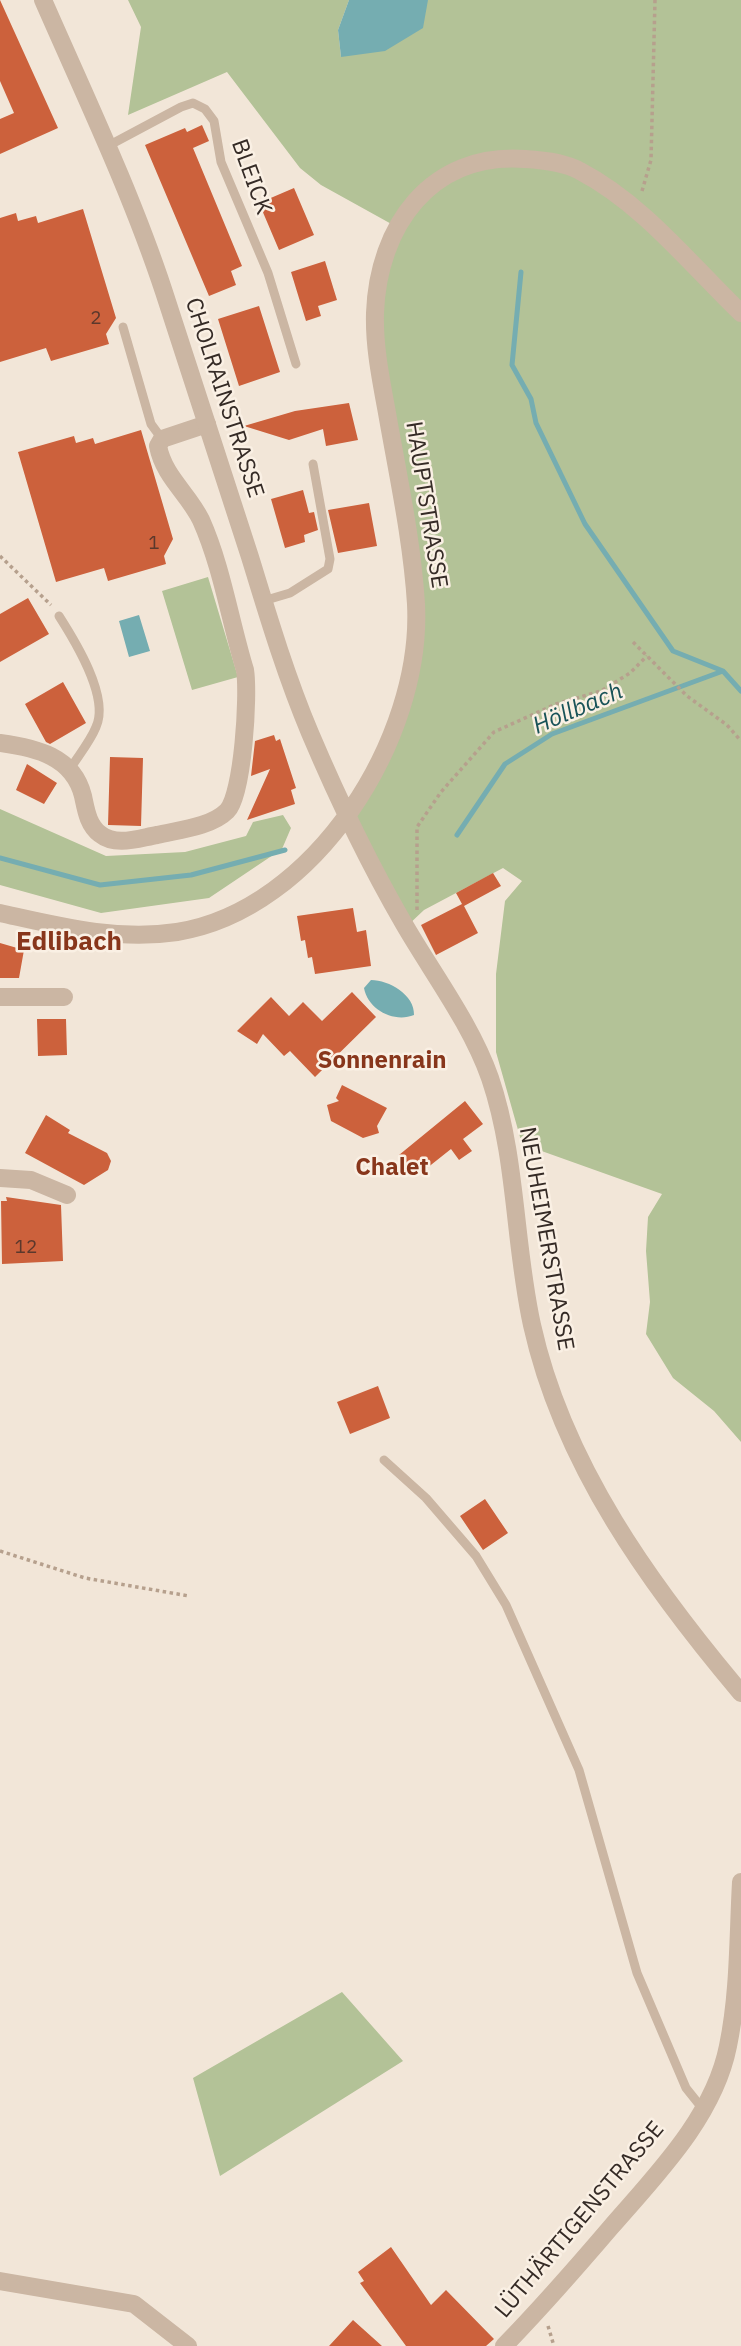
<!DOCTYPE html>
<html>
<head>
<meta charset="utf-8">
<style>
  body { margin:0 }
  canvas { display:block; background:#f2e6d8 }
</style>
</head>
<body>
<canvas width="741" height="2346"></canvas>
<script>
const ctx = document.querySelector('canvas').getContext('2d');
ctx.lineJoin = 'round';
function paint(path, color) {
  ctx.fillStyle = color;
  ctx.fill(path, 'evenodd');
}
function trace(path, color, width, dash) {
  ctx.strokeStyle = color;
  ctx.lineWidth = width;
  ctx.lineCap = dash ? 'butt' : 'round';
  ctx.setLineDash(dash || []);
  ctx.stroke(path);
}
function write(font, color, halo, rows, align = 'center') {
  ctx.font = font + ' "IBM Plex Sans",sans-serif';
  ctx.lineWidth = 5;
  ctx.setLineDash([]);
  ctx.textBaseline = 'middle';
  ctx.strokeStyle = halo;
  ctx.fillStyle = color;
  for (const [text, x, y, turn = 0] of rows) {
    ctx.save();
    ctx.translate(x, y);
    ctx.rotate((+turn || 0) * Math.PI / 180);
    ctx.textAlign = isNaN(turn) ? turn : align;
    if (halo) ctx.strokeText(text, 0, 0);
    ctx.fillText(text, 0, 0);
    ctx.restore();
  }
}
paint(new Path2D(`
  M 128,0 L 349,0 L 338,30 L 341,57 L 428,0 L 741,0 L 741,1442 L 714,1411 L 673,1378 L 646,1334 L 650,1302 L 646,1251 L 648,1217 L 662,1194 L 522,1144 L 496,1052 L 496,974 L 505,901 L 522,881 L 503,868 L 424,910 L 406,927 L 345,815 L 381,758 L 416,633 L 375,318 L 395,226 L 321,185 L 300,168 L 227,72 L 128,115 L 141,27 Z
  M 208,577 L 238,677 L 192,690 L 162,591 Z
  M 0,809 L 106,856 L 185,852 L 246,836 L 253,822 L 283,815 L 291,828 L 282,849 L 209,898 L 101,913 L 0,885 Z
  M 342,1992 L 403,2061 L 220,2176 L 193,2078 Z`), '#b3c297');
paint(new Path2D(`
  M 349,0 L 428,0 L 423,28 L 385,51 L 341,57 L 338,30 Z
  M 139,615 L 150,651 L 129,657 L 119,621 Z
  M 371,980 C 389,980 415,995 414,1015 C 394,1023 368,1010 364,988 Z`), '#75adb1');
trace(new Path2D(`
  M 521,272 L 512,365 L 531,399 L 536,423 L 585,524 L 673,651 L 723,671
  M 457,835 L 505,764 L 552,734 L 723,671 L 741,691
  M 0,858 L 100,885 L 191,875 L 285,850`), '#75adb1', 5);
paint(new Path2D(`
  M 0,0 L 58,128 L 0,154 L 0,119 L 14,113 L 0,81 Z
  M 202,125 L 209,141 L 193,148 L 242,266 L 231,271 L 236,285 L 209,296 L 145,145 L 185,128 L 187,132 Z
  M 294,188 L 314,235 L 279,250 L 259,203 Z
  M 83,209 L 116,318 L 106,334 L 109,344 L 51,361 L 46,348 L 0,362 L 0,218 L 16,213 L 18,221 L 36,216 L 38,223 Z
  M 325,261 L 337,300 L 318,306 L 321,316 L 306,321 L 291,272 Z
  M 259,306 L 280,372 L 239,386 L 218,319 Z
  M 349,403 L 358,440 L 326,446 L 323,429 L 289,440 L 244,426 L 295,411 Z
  M 141,430 L 173,539 L 164,556 L 166,564 L 108,581 L 104,568 L 56,582 L 18,452 L 74,436 L 76,443 L 93,438 L 95,444 Z
  M 303,490 L 309,513 L 314,512 L 318,530 L 304,535 L 305,542 L 285,548 L 271,499 Z
  M 369,503 L 377,546 L 338,553 L 328,510 Z
  M 28,598 L 49,634 L 0,662 L 0,614 Z
  M 63,682 L 86,723 L 50,744 L 46,742 L 25,704 Z
  M 274,735 L 276,741 L 280,739 L 296,788 L 291,790 L 295,804 L 247,820 L 270,769 L 251,776 L 255,741 Z
  M 110,757 L 143,758 L 141,826 L 108,825 Z
  M 27,764 L 57,783 L 44,804 L 16,790 Z
  M 493,873 L 501,886 L 464,906 L 478,933 L 436,955 L 421,925 L 462,904 L 456,893 Z
  M 353,908 L 357,932 L 366,930 L 371,966 L 315,974 L 312,957 L 308,958 L 305,940 L 301,941 L 297,916 Z
  M 0,943 L 24,950 L 19,978 L 0,978 Z
  M 352,992 L 376,1017 L 315,1077 L 290,1051 L 284,1056 L 263,1034 L 257,1044 L 237,1031 L 271,997 L 289,1016 L 303,1002 L 322,1021 Z
  M 37,1019 L 66,1019 L 67,1055 L 38,1056 Z
  M 342,1085 L 387,1108 L 377,1126 L 379,1133 L 363,1138 L 331,1121 L 327,1105 L 339,1101 L 336,1098 Z
  M 465,1101 L 483,1124 L 463,1139 L 472,1151 L 459,1160 L 451,1149 L 417,1176 L 399,1155 Z
  M 46,1115 L 70,1130 L 68,1133 L 107,1153 L 111,1161 L 108,1170 L 84,1185 L 25,1153 Z
  M 6,1197 L 61,1205 L 63,1261 L 2,1264 L 1,1201 L 7,1201 Z
  M 378,1386 L 390,1418 L 350,1434 L 337,1402 Z
  M 485,1499 L 508,1533 L 483,1550 L 460,1516 Z
  M 391,2247 L 431,2305 L 446,2290 L 494,2339 L 486,2346 L 406,2346 L 360,2283 L 364,2281 L 358,2272 Z
  M 353,2320 L 382,2346 L 329,2346 Z`), '#cc613c');
trace(new Path2D(`
  M 642,191 L 651,160 L 655,0
  M 0,556 L 51,605
  M 633,642 L 687,696 L 727,725 L 741,741
  M 417,910 L 417,827 L 441,792 L 494,732 L 556,704 L 601,691 L 630,673 L 647,656
  M 0,1551 L 85,1578 L 189,1596
  M 548,2326 L 554,2346`), '#b6a08d', 3.5, [3.5, 3.5]);
trace(new Path2D(`
  M 106,147 L 181,107 L 193,103 L 205,109 L 214,121 L 221,162 L 268,273 L 296,364
  M 123,327 L 151,424 L 162,439
  M 263,601 L 290,593 L 328,569 L 330,559 L 313,464
  M 59,616 C 75,641 110,697 96,727 C 90,742 78,756 70,769
  M 384,1460 L 426,1498 L 476,1556 L 506,1605 L 579,1770 L 637,1973 L 686,2088 L 702,2108`), '#cbb6a3', 9);
trace(new Path2D(`
  M 0,743 C 36,748 73,756 83,796 C 86,810 88,825 100,834 C 116,847 139,838 157,835 C 178,830 211,827 227,811 C 243,795 249,694 245,670 C 230,621 222,567 201,520 C 188,493 164,477 158,446 L 162,439 L 207,424
  M 0,997 L 64,997
  M 0,1178 L 31,1180 L 67,1195
  M 0,2281 L 134,2304 L 188,2346
  M 504,2346 C 541,2308 576,2268 611,2227 C 656,2175 714,2117 728,2046 C 739,1993 738,1936 741,1882`), '#cbb6a3', 18);
trace(new Path2D(`
  M 43,0 C 85,96 131,192 164,292 C 193,380 221,469 250,557 C 268,616 286,676 310,733 C 338,799 368,862 404,924 C 433,974 471,1024 490,1078 C 517,1157 514,1244 532,1325 C 563,1465 651,1586 741,1693
  M 0,913 C 59,926 116,941 177,932 C 315,910 423,738 416,604 C 412,540 398,476 387,413 C 381,380 374,347 375,313 C 378,227 430,152 525,159 C 543,160 564,162 580,171 C 643,204 690,264 741,313`), '#cbb6a3', 18);
write('19px', '#5b382c', null, [
  ["2",96,319],
  ["1",154,544],
  ["12",26,1248]
]);
write('23px', '#352b26', '#faf0e4', [
  ["BLEICK",251,177,70],
  ["CHOLRAINSTRASSE",224,398,72],
  ["HAUPTSTRASSE",426,505,81],
  ["NEUHEIMERSTRASSE",546,1239,80],
  ["LÜTHÄRTIGENSTRASSE",580,2220,-50]
]);
write('italic 24px', '#195358', '#faf0e4', [
  ["Höllbach",578,709,-23]
]);
write('bold 24px', '#88361b', '#faf0e4', [
  ["Sonnenrain",382,1061],
  ["Chalet",392,1168]
]);
write('bold 26px', '#88361b', '#faf0e4', [
  ["Edlibach",69,942]
]);
</script>
</body>
</html>
